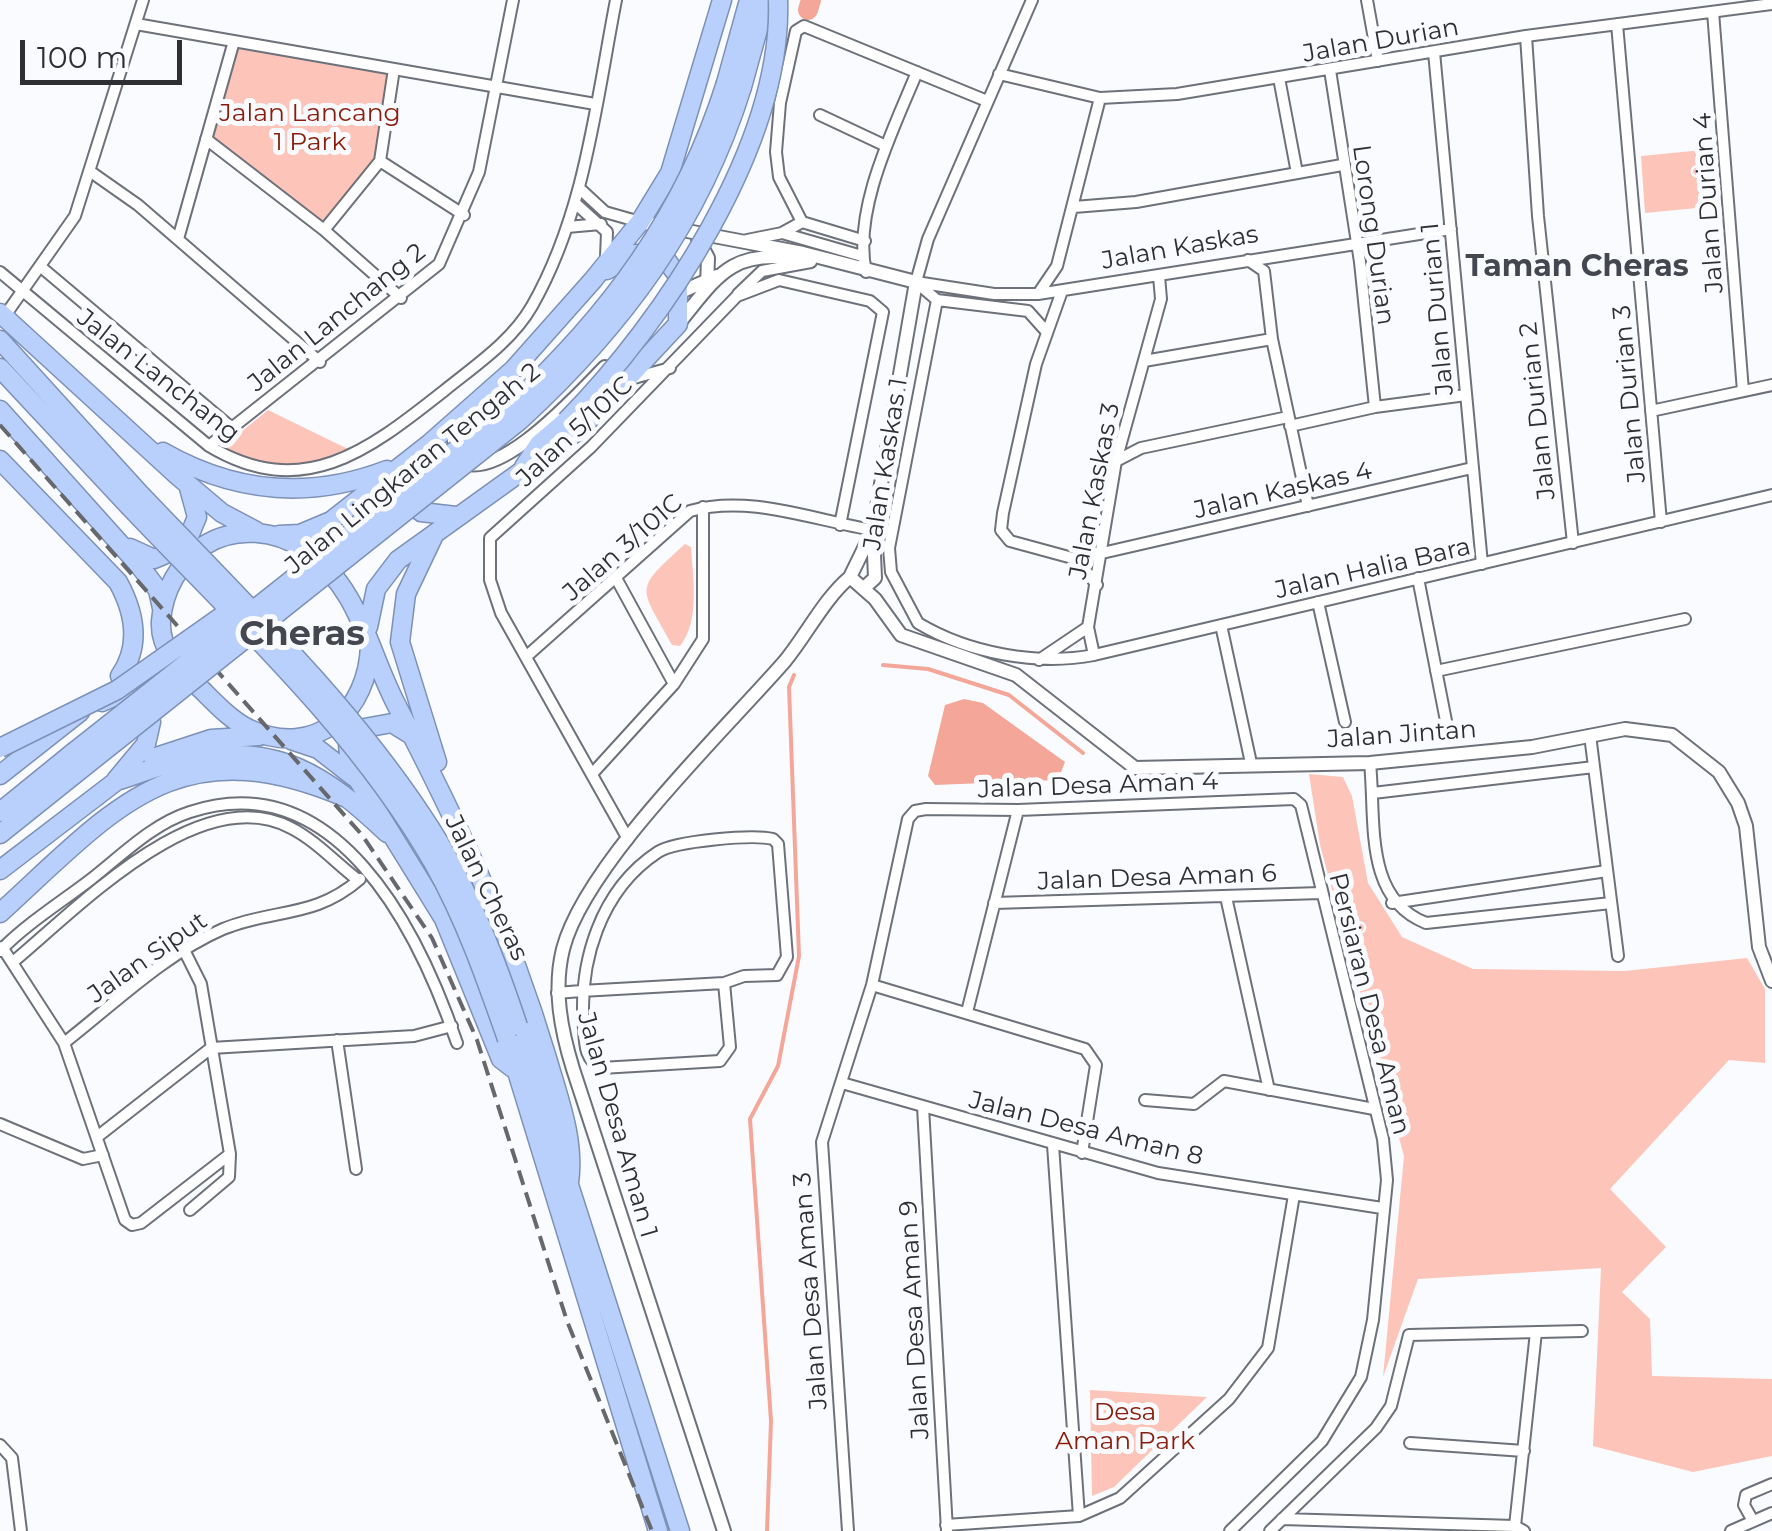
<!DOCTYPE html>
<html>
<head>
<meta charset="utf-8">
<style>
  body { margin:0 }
  #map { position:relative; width:1772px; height:1531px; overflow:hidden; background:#f9fbff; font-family:Montserrat,sans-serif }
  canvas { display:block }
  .scale { position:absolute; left:20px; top:40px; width:162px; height:45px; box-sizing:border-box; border:5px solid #2d2f32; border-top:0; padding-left:12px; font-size:30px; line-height:35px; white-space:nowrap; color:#2d2f32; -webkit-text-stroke:8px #f9fbff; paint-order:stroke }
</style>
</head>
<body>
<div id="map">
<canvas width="1772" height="1531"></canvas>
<div class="scale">100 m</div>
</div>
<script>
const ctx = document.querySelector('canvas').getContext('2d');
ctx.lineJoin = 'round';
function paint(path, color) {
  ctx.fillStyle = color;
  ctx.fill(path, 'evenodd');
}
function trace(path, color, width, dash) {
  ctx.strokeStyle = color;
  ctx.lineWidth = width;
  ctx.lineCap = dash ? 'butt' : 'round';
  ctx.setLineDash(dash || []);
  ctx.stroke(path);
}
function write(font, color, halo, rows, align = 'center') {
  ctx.font = font + ' Montserrat,sans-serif';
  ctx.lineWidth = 10;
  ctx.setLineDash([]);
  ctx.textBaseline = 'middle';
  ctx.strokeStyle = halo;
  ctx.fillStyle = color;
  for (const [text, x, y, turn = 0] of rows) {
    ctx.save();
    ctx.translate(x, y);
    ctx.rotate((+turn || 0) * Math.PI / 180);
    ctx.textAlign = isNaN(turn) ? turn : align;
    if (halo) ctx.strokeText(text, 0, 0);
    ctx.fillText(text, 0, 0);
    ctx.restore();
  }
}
paint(new Path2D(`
  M 234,41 L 394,69 L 380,161 L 324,230 L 206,139 Z
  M 1713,149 L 1718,206 L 1645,213 L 1641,156 Z
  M 268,410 L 350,450 C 312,472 259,471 224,446 Z
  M 685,544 L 691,547 C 693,577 700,622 680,646 L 672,645 C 640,585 632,592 685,544 Z
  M 1309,774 L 1343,777 L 1352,796 L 1368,883 L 1402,937 L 1473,969 L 1625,971 L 1747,958 L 1765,989 L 1765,1063 L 1729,1060 L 1610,1189 L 1666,1247 L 1622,1292 L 1650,1319 L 1652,1376 L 1772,1379 L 1772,1456 L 1693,1472 L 1593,1446 L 1601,1268 L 1418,1279 L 1383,1377 L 1404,1156 L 1320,845 Z
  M 1090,1390 L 1207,1397 L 1114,1487 L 1092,1496 Z`), '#fdc4b9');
paint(new Path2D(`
  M 964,699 L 983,703 L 1065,762 L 1058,780 L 935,785 L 928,776 L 945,705 Z`), '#f4a798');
trace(new Path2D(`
  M 883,665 L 928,669 L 1009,695 L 1083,753
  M 767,1531 L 771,1421 L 750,1119 L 778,1066 L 799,956 L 789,687 L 794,675`), '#f4a798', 4);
trace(new Path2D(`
  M 808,10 L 811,0`), '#f4a798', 20);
const minor = new Path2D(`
  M 1367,0 L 1378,61
  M 1713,12 L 1743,391
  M 136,24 L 595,104
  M 1617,24 L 1661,522
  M 1526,36 L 1538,216 L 1573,543
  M 1434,52 L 1482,564
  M 1330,70 L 1360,262 L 1375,407
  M 999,74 L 1100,98 L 1177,94 L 1526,36 L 1772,4
  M 1279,78 L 1297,173
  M 820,115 L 886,146
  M 206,139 L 324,230 L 401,298
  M 380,161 L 464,215
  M 91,172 L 138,205 L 320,362
  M 579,188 L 605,212 L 640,222
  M 575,203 L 607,232 L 606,257
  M 1074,207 L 1136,202 L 1342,165
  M 567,227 L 601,224
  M 324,230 L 380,161 L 394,69
  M 782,233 L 862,256
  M 178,239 L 234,41
  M 747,240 L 782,233 L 802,222
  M 865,241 L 802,222 L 779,177 L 776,152 L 780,103 L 796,31 L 804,26 L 987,101
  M 1248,260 L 1264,271 L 1272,339 L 1308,506
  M 41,267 L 232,428
  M 0,272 L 209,446 C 304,503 370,449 445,390 C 476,365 512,341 532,306 C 585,213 596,103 616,0
  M 866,272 C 852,211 894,128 917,72
  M 916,282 L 994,294 L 1038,294 L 1451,229
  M 916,282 L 928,239 L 1032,0
  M 917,283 L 937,300 L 1028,311 L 1045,330
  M 1062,291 L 1036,364 L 1003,513 L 1001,530 L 1010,541 L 1076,559 L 1472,468
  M 738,294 L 762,271 L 811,262
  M 1038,294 L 1057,266 L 1100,98
  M 937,300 L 889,548 L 891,572 L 918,623 C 968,653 1037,666 1094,655 L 1772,495
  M 4,317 L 75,216 L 143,0
  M 1144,361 L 1272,339
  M 634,378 L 670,368
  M 1651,411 L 1772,385
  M 1290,426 L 1375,407 L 1466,395
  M 209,446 L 439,264 L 479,172 L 513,0
  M 1116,461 L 1141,448 L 1288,417
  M 1076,559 L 1097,585
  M 616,578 L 674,684
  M 1418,578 L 1447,726
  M 1318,602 L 1345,722
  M 1221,625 L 1251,763
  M 528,655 L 690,511 C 749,494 813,520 873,530
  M 1094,655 L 1088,627 L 1116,461 L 1161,299 L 1159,276
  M 1039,660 L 1088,627
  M 1436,671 L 1685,619
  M 1590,735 L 1618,956
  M 1370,763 C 1376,820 1363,898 1426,923 L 1611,903
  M 592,774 L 674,684 L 703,639 L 703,507
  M 1373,793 L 1594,767
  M 628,839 L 501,613 L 490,580 L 490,538 L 591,447 L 737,296 L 779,280 L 870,301 L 883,312 L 840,525
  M 1226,897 L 1269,1090
  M 994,903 L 1321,893
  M 1392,903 L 1607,871
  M 2,947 L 64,1043 L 125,1220 L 132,1225 L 141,1223 L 230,1154
  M 0,951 C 26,924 60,903 90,880 C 121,856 152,824 190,812 C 336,764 418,929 457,1043
  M 185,952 L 201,984 L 230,1154 L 229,1177 L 190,1210
  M 13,962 C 77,909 200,779 291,828 C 315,840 337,864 358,880
  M 872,985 L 1085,1049 L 1096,1065 L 1082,1153
  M 557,993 L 581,991 L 724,983 L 744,976 L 777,975 L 787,957 L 778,844 L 773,839 C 753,834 675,841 658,852 C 600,890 578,963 584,1029 C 585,1046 585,1059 601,1068 L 720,1061 L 730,1047 L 724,983
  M 967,1012 L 1018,810
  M 337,1040 L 356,1169
  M 64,1043 C 114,1004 165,954 223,929 C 274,908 314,919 360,879
  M 842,1083 L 1158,1173 L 1382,1208
  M 1145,1100 L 1194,1104 L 1224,1081 L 1374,1109
  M 923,1107 L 947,1530
  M 0,1124 L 83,1159 L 103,1155
  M 97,1137 L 211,1048 L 414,1036 L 452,1026
  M 1053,1145 L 1079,1516
  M 1410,1443 L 1524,1451
  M 0,1445 L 12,1458 L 21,1531
  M 1282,1519 L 1515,1526 L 1524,1531
  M 1753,1521 L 1744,1505 L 1746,1495 L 1772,1484
  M 946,1525 L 1079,1516 L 1120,1498 L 1229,1399 L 1268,1348 L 1294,1195
  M 1515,1526 L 1536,1332
  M 848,1531 L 822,1142 L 872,985 L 908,819 L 915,811 L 926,809 L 1018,810 L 1294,799 L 1301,805 L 1383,1139 L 1387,1180 L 1373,1320 L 1361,1377 L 1322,1441 L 1230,1531
  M 1270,1531 L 1376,1428 L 1391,1406 L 1409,1335 L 1582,1331
  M 1731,1531 L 1772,1513`);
const tertiary = new Path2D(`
  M 640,222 L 803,253 L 916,282 L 873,530 L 875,578 L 865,587
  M 698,239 L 708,258 L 707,287
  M 674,295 L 717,276
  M 678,324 C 717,277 730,249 797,259
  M 463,418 L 454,441 L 457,459 C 495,488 578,394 605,367
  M 873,530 L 850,577 L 875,599 L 901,635 L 1016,675 L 1135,768 L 1370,763 L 1532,747 L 1625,729 L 1672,735 L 1719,772 L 1738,803 L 1746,826 L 1759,947 L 1772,981
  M 724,1531 L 573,1069 C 561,1030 553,990 563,949 C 585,864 724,731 785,661 C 807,634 824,599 850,577`);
const trunk = new Path2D(`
  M 726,83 L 749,0
  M 742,87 L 766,0
  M 0,313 L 178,476 L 222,513 L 256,531
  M 0,340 L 141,495
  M 0,368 L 129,506
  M 0,410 L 139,565 L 158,590 L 162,608
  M 163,452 C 235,493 309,500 387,470
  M 0,460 L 118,582 C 135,613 141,646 120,676
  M 524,467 L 539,444 L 566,421
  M 405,496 L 421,512 L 456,516
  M 279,535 L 300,534 L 331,521 L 429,444 L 514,369 L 593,280 L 640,222 L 670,173 L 722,0
  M 434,535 L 406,594 L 400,642 L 437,762
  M 130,548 L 154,559 L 185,546 L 197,517 L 189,488
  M 368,627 L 376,589 L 398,560 L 579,430 L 678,324 L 678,276 L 662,254 L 635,254 L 607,270
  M 370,644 C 369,711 316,760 249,729 C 231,720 216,704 202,690 C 182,671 159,651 161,621 C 163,592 179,561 205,545 C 235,526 276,530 305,550 C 360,588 367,648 396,704 C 458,824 508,927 547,1058 C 559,1100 575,1140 569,1183
  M 102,702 L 113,697 L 134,698 L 151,722 L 146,744 L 116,780
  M 410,734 L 392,723 L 359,729 L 348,744 L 350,767 L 444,919 L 501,1059 L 514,1069
  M 291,740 L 318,749 L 354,777
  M 153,758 L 211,739 L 259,736
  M 0,775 L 80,712
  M 116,781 C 141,774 165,762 191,758 C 278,743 326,775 387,833
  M 0,812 L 74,752
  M 0,834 L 85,766
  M 0,870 L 123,776
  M 0,913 C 117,806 178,726 347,798
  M 518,1026 L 680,1531
  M 507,1039 L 658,1531`);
trace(minor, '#6d7179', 14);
trace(tertiary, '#6d7179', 16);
trace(trunk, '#7d90b5', 21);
trace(minor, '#fff', 10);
trace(tertiary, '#fff', 12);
trace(trunk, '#bad0fc', 18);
trace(new Path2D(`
  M 0,425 L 362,835 L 432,938 L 477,1040 L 567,1321 L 652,1531`), '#66686b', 4, [15, 8]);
const trunkBridge = new Path2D(`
  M 566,421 C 664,322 783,144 778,0
  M 141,495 C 239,598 344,698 423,817 C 466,881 494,954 518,1026
  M 129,506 C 236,619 356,728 434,864 C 465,919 486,979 507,1039
  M 0,748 L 117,690 L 239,604
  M 74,752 L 509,408 C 609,316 685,214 726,83
  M 85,766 L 519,421 C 622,327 700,222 742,87`);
trace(trunkBridge, '#7d90b5', 21, []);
trace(trunkBridge, '#bad0fc', 18);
write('25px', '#2d2f32', '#f9fbff', [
  ["Jalan Durian",1381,41,-10],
  ["Jalan Durian 4",1709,203,-94],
  ["Lorong Durian",1373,235,82],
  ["Jalan Kaskas",1180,248,-10],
  ["Jalan Durian 1",1438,309,-95],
  ["Jalan Lanchang 2",337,318,-39],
  ["Jalan Lanchang",158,376,38],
  ["Jalan Durian 3",1630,394,-95],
  ["Jalan Durian 2",1538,411,-96],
  ["Jalan 5/101C",575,432,-43],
  ["Jalan Kaskas 1",886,464,-81],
  ["Jalan Lingkaran Tengah 2",413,469,-39],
  ["Jalan Kaskas 3",1095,491,-79],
  ["Jalan Kaskas 4",1283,491,-13],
  ["Jalan 3/101C",623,548,-41],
  ["Jalan Halia Bara",1373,569,-13],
  ["Jalan Jintan",1402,735,-4],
  ["Jalan Desa Aman 4",1098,786,-2],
  ["Jalan Desa Aman 6",1157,878,-2],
  ["Jalan Cheras",486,888,64],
  ["Jalan Siput",148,958,-35],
  ["Persiaran Desa Aman",1369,1004,76],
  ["Jalan Desa Aman 1",617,1125,74],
  ["Jalan Desa Aman 8",1086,1129,14],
  ["Jalan Desa Aman 3",811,1291,-94],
  ["Jalan Desa Aman 9",915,1320,-93]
]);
write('25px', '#8a1c0b', '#f9fbff', [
  ["Jalan Lancang",310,114],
  ["1 Park",310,143],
  ["Desa",1125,1413],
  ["Aman Park",1125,1442]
]);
write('bold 30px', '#44474f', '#f9fbff', [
  ["Taman Cheras",1577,267]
]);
write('bold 35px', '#44474f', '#f9fbff', [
  ["Cheras",302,635]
]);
</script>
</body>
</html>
